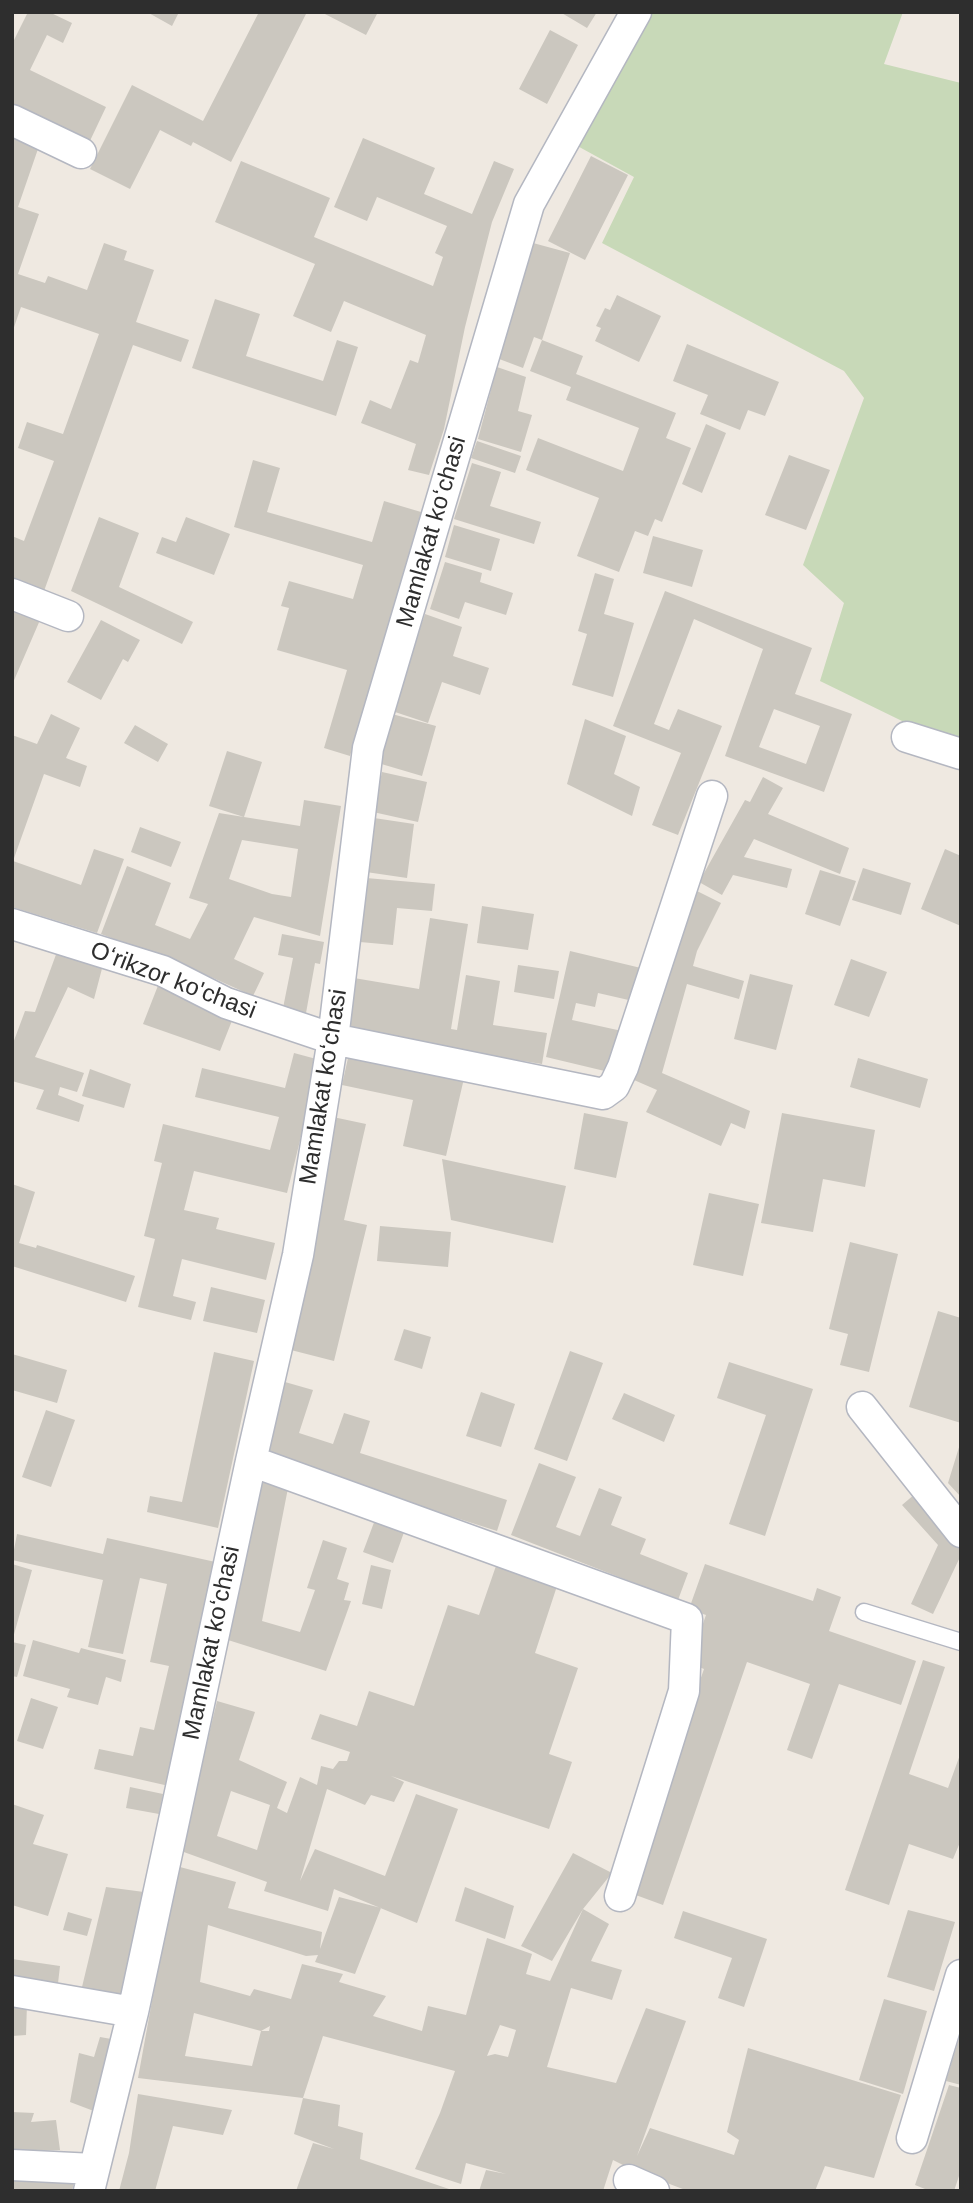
<!DOCTYPE html>
<html>
<head>
<meta charset="utf-8">
<style>
  body { margin:0 }
  #map { position:relative; width:973px; height:2203px; overflow:hidden; background:#efe9e1; font-family:Arial,sans-serif }
  canvas { display:block }
  .frame { position:absolute; inset:0; border:14px solid #2e2e2e; pointer-events:none }
</style>
</head>
<body>
<div id="map">
<canvas width="973" height="2203"></canvas>
<div class="frame"></div>
</div>
<script>
const ctx = document.querySelector('canvas').getContext('2d');
ctx.lineJoin = 'round';
function paint(path, color) {
  ctx.fillStyle = color;
  ctx.fill(path, 'evenodd');
}
function trace(path, color, width, dash) {
  ctx.strokeStyle = color;
  ctx.lineWidth = width;
  ctx.lineCap = dash ? 'butt' : 'round';
  ctx.setLineDash(dash || []);
  ctx.stroke(path);
}
function write(font, color, halo, rows, align = 'center') {
  ctx.font = font + ' Arial,sans-serif';
  ctx.lineWidth = 5;
  ctx.setLineDash([]);
  ctx.textBaseline = 'middle';
  ctx.strokeStyle = halo;
  ctx.fillStyle = color;
  for (const [text, x, y, turn = 0] of rows) {
    ctx.save();
    ctx.translate(x, y);
    ctx.rotate((+turn || 0) * Math.PI / 180);
    ctx.textAlign = isNaN(turn) ? turn : align;
    if (halo) ctx.strokeText(text, 0, 0);
    ctx.fillText(text, 0, 0);
    ctx.restore();
  }
}
paint(new Path2D(`
  M 643,12 L 903,12 L 884,64 L 961,83 L 961,746 L 941,740 L 820,681 L 844,603 L 803,565 L 864,398 L 844,371 L 602,243 L 634,177 L 572,143 Z`), '#c8d9b8');
paint(new Path2D(`
  M 28,12 L 49,12 L 72,23 L 63,43 L 47,35 L 30,70 L 106,107 L 88,145 L 12,108 L 12,44 Z
  M 147,12 L 179,12 L 172,26 Z
  M 259,12 L 307,12 L 231,162 L 193,142 L 191,146 L 160,130 L 130,189 L 90,169 L 132,85 L 203,121 Z
  M 321,12 L 378,12 L 366,35 Z
  M 560,12 L 597,12 L 587,28 Z
  M 550,30 L 578,45 L 547,104 L 519,89 Z
  M 12,137 L 39,146 L 18,207 L 39,214 L 18,274 L 45,283 L 48,276 L 87,290 L 104,243 L 127,251 L 124,260 L 154,270 L 136,322 L 189,340 L 181,362 L 133,345 L 44,591 L 12,579 L 12,536 L 24,541 L 54,461 L 18,448 L 27,422 L 63,434 L 99,334 L 21,307 L 12,333 Z
  M 363,138 L 435,168 L 424,194 L 472,214 L 494,161 L 514,169 L 492,222 L 465,327 L 444,429 L 429,475 L 408,470 L 416,444 L 361,423 L 370,400 L 391,409 L 410,360 L 418,363 L 426,335 L 344,301 L 331,332 L 293,316 L 315,264 L 215,222 L 241,161 L 330,198 L 314,237 L 433,286 L 443,257 L 435,253 L 447,226 L 377,197 L 367,221 L 334,207 Z
  M 591,156 L 628,175 L 585,260 L 548,241 Z
  M 533,243 L 570,253 L 542,340 L 534,337 L 523,368 L 494,357 Z
  M 617,295 L 661,316 L 639,362 L 595,341 L 601,328 L 596,326 L 605,308 L 610,310 Z
  M 215,299 L 260,314 L 246,356 L 323,381 L 337,340 L 358,347 L 336,416 L 192,368 Z
  M 542,340 L 583,356 L 576,374 L 676,413 L 666,438 L 691,448 L 662,522 L 655,519 L 648,536 L 635,531 L 619,572 L 577,556 L 599,498 L 526,470 L 538,438 L 623,471 L 639,428 L 566,400 L 571,387 L 530,371 Z
  M 687,344 L 779,382 L 765,416 L 748,410 L 740,430 L 700,414 L 708,395 L 673,381 Z
  M 497,367 L 526,377 L 518,411 L 532,415 L 521,452 L 478,439 Z
  M 706,424 L 726,433 L 702,493 L 682,484 Z
  M 477,441 L 521,456 L 515,473 L 471,458 Z
  M 789,455 L 830,470 L 806,530 L 765,515 Z
  M 253,460 L 280,468 L 267,512 L 372,542 L 384,501 L 421,512 L 350,756 L 324,748 L 347,670 L 277,650 L 289,608 L 281,606 L 289,581 L 353,599 L 363,565 L 234,527 Z
  M 472,463 L 501,472 L 490,506 L 541,522 L 534,544 L 454,519 Z
  M 99,517 L 139,533 L 119,587 L 193,622 L 182,644 L 71,591 Z
  M 186,517 L 230,534 L 214,575 L 156,553 L 162,537 L 176,542 Z
  M 454,525 L 500,539 L 491,571 L 445,557 Z
  M 653,536 L 703,550 L 692,587 L 643,573 Z
  M 445,562 L 482,573 L 480,582 L 513,593 L 506,615 L 465,602 L 459,619 L 430,609 Z
  M 595,573 L 614,579 L 604,614 L 634,623 L 613,697 L 572,685 L 587,634 L 578,631 Z
  M 665,591 L 812,648 L 795,694 L 852,714 L 824,792 L 725,756 L 763,649 L 694,619 L 654,724 L 669,730 L 678,709 L 722,726 L 678,835 L 652,825 L 681,753 L 613,726 ZM 774,709 L 820,726 L 806,764 L 759,747 Z
  M 12,608 L 40,620 L 12,685 Z
  M 425,614 L 462,627 L 453,656 L 489,668 L 480,695 L 442,682 L 428,723 L 392,711 Z
  M 101,620 L 140,640 L 128,662 L 123,659 L 101,700 L 67,682 Z
  M 51,714 L 80,728 L 66,758 L 87,766 L 80,787 L 44,774 L 13,861 L 81,885 L 94,849 L 124,859 L 97,933 L 12,907 L 12,735 L 37,744 Z
  M 392,714 L 436,726 L 422,776 L 378,763 Z
  M 585,719 L 626,736 L 614,774 L 640,787 L 632,816 L 567,784 Z
  M 135,725 L 168,744 L 158,762 L 124,743 Z
  M 227,751 L 262,762 L 244,817 L 300,826 L 304,800 L 341,806 L 320,936 L 254,917 L 234,959 L 264,973 L 253,996 L 202,973 L 101,934 L 127,866 L 171,883 L 155,925 L 190,939 L 208,904 L 189,898 L 219,813 L 244,817 L 209,806 ZM 242,840 L 298,849 L 291,897 L 272,894 L 229,879 Z
  M 382,772 L 427,782 L 418,822 L 373,812 Z
  M 763,777 L 783,788 L 768,814 L 849,848 L 840,874 L 754,839 L 744,857 L 792,869 L 787,888 L 733,875 L 722,895 L 699,882 L 745,800 L 750,802 Z
  M 374,818 L 414,824 L 407,878 L 366,872 Z
  M 140,827 L 181,842 L 171,867 L 131,852 Z
  M 945,849 L 961,856 L 961,926 L 921,909 Z
  M 863,868 L 911,883 L 901,915 L 852,900 Z
  M 820,870 L 856,881 L 840,926 L 805,914 Z
  M 366,878 L 435,884 L 432,911 L 397,908 L 393,945 L 360,942 Z
  M 697,891 L 721,903 L 697,951 L 693,966 L 744,981 L 739,999 L 687,984 L 662,1073 L 750,1111 L 745,1129 L 731,1123 L 721,1146 L 646,1112 L 657,1090 L 634,1080 L 672,938 Z
  M 482,906 L 534,914 L 528,950 L 477,943 Z
  M 430,918 L 468,924 L 451,1029 L 457,1030 L 466,975 L 500,981 L 493,1025 L 547,1033 L 542,1064 L 345,1033 L 354,978 L 419,989 Z
  M 282,934 L 324,942 L 320,964 L 315,963 L 306,1013 L 283,1008 L 293,958 L 278,955 Z
  M 58,949 L 104,961 L 94,999 L 68,987 L 35,1057 L 84,1073 L 77,1092 L 60,1087 L 58,1095 L 84,1105 L 79,1122 L 36,1109 L 44,1090 L 12,1081 L 12,1046 L 25,1011 L 35,1012 Z
  M 570,951 L 641,968 L 633,1001 L 598,993 L 595,1007 L 576,1003 L 572,1020 L 622,1031 L 613,1073 L 546,1057 Z
  M 851,959 L 887,972 L 869,1017 L 834,1005 Z
  M 518,965 L 559,971 L 554,999 L 514,992 Z
  M 750,974 L 793,985 L 776,1050 L 734,1039 Z
  M 159,983 L 235,1013 L 220,1051 L 143,1024 Z
  M 350,1049 L 465,1074 L 446,1156 L 403,1146 L 413,1100 L 342,1085 Z
  M 294,1053 L 320,1060 L 287,1193 L 194,1171 L 184,1210 L 219,1218 L 216,1229 L 275,1243 L 266,1280 L 182,1259 L 173,1296 L 196,1302 L 191,1320 L 138,1307 L 155,1239 L 144,1236 L 162,1163 L 154,1161 L 163,1124 L 270,1150 L 279,1117 L 195,1097 L 202,1068 L 285,1088 Z
  M 858,1058 L 928,1079 L 920,1108 L 850,1087 Z
  M 90,1069 L 131,1084 L 124,1108 L 82,1096 Z
  M 584,1113 L 628,1122 L 616,1178 L 574,1169 Z
  M 782,1113 L 875,1130 L 865,1187 L 823,1179 L 813,1232 L 761,1223 Z
  M 333,1117 L 366,1124 L 344,1220 L 367,1225 L 334,1361 L 287,1349 Z
  M 442,1159 L 566,1186 L 553,1243 L 451,1220 Z
  M 12,1184 L 35,1192 L 19,1243 L 36,1248 L 37,1245 L 135,1276 L 126,1302 L 12,1266 Z
  M 709,1193 L 759,1204 L 743,1276 L 693,1265 Z
  M 380,1226 L 451,1232 L 448,1267 L 377,1261 Z
  M 850,1242 L 898,1254 L 869,1372 L 840,1365 L 848,1334 L 829,1329 Z
  M 211,1287 L 265,1300 L 257,1333 L 203,1321 Z
  M 938,1311 L 961,1318 L 961,1423 L 909,1407 Z
  M 404,1329 L 431,1337 L 422,1369 L 394,1360 Z
  M 570,1351 L 603,1363 L 567,1461 L 534,1449 Z
  M 214,1352 L 254,1361 L 218,1528 L 147,1512 L 150,1496 L 182,1502 Z
  M 12,1354 L 67,1370 L 57,1403 L 12,1390 Z
  M 729,1362 L 813,1389 L 765,1536 L 729,1524 L 766,1415 L 717,1398 Z
  M 278,1380 L 313,1390 L 299,1433 L 333,1444 L 344,1413 L 370,1421 L 360,1453 L 507,1500 L 497,1531 L 254,1453 Z
  M 481,1392 L 515,1404 L 501,1447 L 466,1436 Z
  M 624,1393 L 675,1415 L 664,1442 L 612,1419 Z
  M 46,1410 L 75,1420 L 51,1487 L 22,1477 Z
  M 960,1444 L 961,1444 L 961,1497 L 948,1483 Z
  M 539,1463 L 576,1477 L 556,1527 L 580,1536 L 599,1488 L 622,1497 L 611,1525 L 646,1539 L 640,1554 L 688,1573 L 678,1600 L 511,1535 Z
  M 256,1470 L 289,1483 L 262,1621 L 300,1632 L 315,1590 L 307,1588 L 323,1540 L 347,1548 L 337,1579 L 349,1583 L 344,1600 L 351,1601 L 326,1671 L 228,1640 Z
  M 915,1494 L 961,1547 L 961,1555 L 933,1614 L 911,1604 L 938,1545 L 902,1505 Z
  M 379,1509 L 408,1521 L 393,1563 L 363,1552 Z
  M 17,1534 L 103,1554 L 107,1538 L 220,1563 L 169,1786 L 94,1769 L 99,1749 L 133,1756 L 140,1727 L 154,1730 L 169,1666 L 150,1662 L 167,1584 L 140,1578 L 123,1654 L 88,1647 L 103,1580 L 12,1560 Z
  M 497,1563 L 558,1583 L 535,1653 L 578,1668 L 549,1754 L 572,1762 L 549,1829 L 391,1776 L 404,1782 L 394,1802 L 371,1795 L 365,1805 L 327,1789 L 300,1881 L 315,1849 L 385,1876 L 416,1794 L 458,1809 L 417,1923 L 334,1889 L 328,1911 L 264,1891 L 267,1882 L 181,1851 L 217,1701 L 255,1712 L 239,1760 L 287,1782 L 277,1808 L 287,1813 L 300,1777 L 317,1785 L 321,1766 L 333,1769 L 339,1761 L 347,1761 L 350,1752 L 311,1739 L 320,1714 L 357,1726 L 369,1691 L 414,1706 L 448,1605 L 479,1615 ZM 231,1791 L 270,1805 L 257,1850 L 217,1836 Z
  M 12,1564 L 32,1570 L 13,1638 L 12,1638 Z
  M 705,1564 L 813,1601 L 817,1588 L 841,1597 L 829,1631 L 916,1661 L 901,1705 L 839,1684 L 812,1759 L 787,1750 L 810,1684 L 747,1662 L 663,1905 L 633,1894 L 669,1791 L 662,1789 L 704,1669 L 689,1663 L 706,1615 L 689,1609 Z
  M 371,1565 L 391,1570 L 382,1609 L 362,1604 Z
  M 33,1640 L 79,1653 L 81,1648 L 126,1660 L 121,1682 L 106,1677 L 98,1705 L 67,1697 L 70,1689 L 23,1676 Z
  M 12,1642 L 26,1645 L 17,1677 L 12,1676 Z
  M 923,1660 L 945,1667 L 909,1774 L 948,1788 L 961,1752 L 961,1840 L 953,1859 L 909,1844 L 889,1905 L 845,1890 Z
  M 31,1698 L 58,1707 L 43,1749 L 17,1741 Z
  M 130,1787 L 163,1794 L 159,1814 L 126,1808 Z
  M 12,1804 L 44,1815 L 33,1844 L 68,1854 L 48,1916 L 12,1905 Z
  M 573,1853 L 612,1873 L 583,1909 L 552,1961 L 521,1946 Z
  M 180,1867 L 236,1882 L 228,1908 L 322,1932 L 320,1949 L 339,1897 L 381,1908 L 355,1974 L 315,1962 L 318,1955 L 306,1956 L 208,1925 L 200,1982 L 250,1996 L 254,1989 L 291,1999 L 302,1964 L 343,1974 L 339,1982 L 386,1996 L 373,2016 L 422,2031 L 428,2006 L 466,2015 L 487,1938 L 532,1954 L 526,1974 L 550,1981 L 583,1909 L 609,1924 L 591,1961 L 622,1970 L 612,2000 L 571,1988 L 547,2067 L 616,2083 L 646,2008 L 686,2021 L 637,2156 L 650,2128 L 734,2155 L 739,2140 L 727,2132 L 748,2048 L 901,2095 L 874,2178 L 825,2166 L 815,2191 L 688,2191 L 633,2170 L 613,2160 L 603,2191 L 479,2191 L 486,2170 L 506,2174 L 466,2163 L 461,2184 L 415,2169 L 440,2113 L 455,2071 L 323,2036 L 303,2098 L 138,2078 L 168,1913 ZM 194,2013 L 261,2031 L 270,2026 L 269,2031 L 261,2031 L 252,2066 L 185,2056 ZM 500,2025 L 516,2030 L 508,2057 L 495,2054 L 487,2056 Z
  M 106,1887 L 144,1892 L 123,2000 L 82,1987 Z
  M 465,1887 L 514,1906 L 505,1939 L 455,1921 Z
  M 908,1910 L 955,1922 L 934,1991 L 887,1977 Z
  M 683,1911 L 767,1939 L 744,2007 L 718,1998 L 732,1958 L 674,1938 Z
  M 68,1912 L 92,1919 L 87,1936 L 63,1930 Z
  M 12,1959 L 60,1966 L 57,1992 L 12,1983 Z
  M 884,1999 L 927,2011 L 903,2094 L 859,2080 Z
  M 12,2000 L 27,2003 L 26,2035 L 12,2036 Z
  M 960,2035 L 961,2036 L 961,2085 L 946,2081 Z
  M 100,2037 L 117,2040 L 99,2113 L 70,2102 L 79,2053 L 94,2057 Z
  M 949,2085 L 961,2088 L 961,2170 L 954,2191 L 930,2191 L 915,2185 Z
  M 138,2094 L 232,2110 L 223,2135 L 173,2126 L 155,2191 L 119,2191 L 129,2153 Z
  M 303,2098 L 340,2105 L 338,2126 L 363,2133 L 360,2159 L 455,2191 L 296,2191 L 313,2143 L 334,2149 L 294,2134 Z
  M 12,2112 L 34,2113 L 31,2122 L 56,2120 L 60,2150 L 12,2152 Z
  M 12,2174 L 74,2183 L 72,2191 L 12,2191 Z`), '#cbc7bf');
const lane = new Path2D(`
  M 864,1612 L 961,1642`);
const street = new Path2D(`
  M 12,120 L 81,153
  M 12,594 L 68,616
  M 907,737 L 961,754
  M 12,924 L 163,971 L 226,1003 L 333,1039 L 603,1094 L 614,1086 L 623,1067 L 712,796
  M 862,1407 L 961,1532
  M 251,1461 L 687,1619 L 684,1691 L 620,1896
  M 12,1991 L 133,2012
  M 912,2138 L 961,1975
  M 12,2165 L 94,2169
  M 629,2180 L 654,2191
  M 89,2191 L 133,2012 L 251,1461 L 298,1255 L 333,1039 L 368,748 L 529,204 L 636,12`);
trace(lane, '#b4b7c1', 19);
trace(street, '#b4b7c1', 33);
trace(lane, '#fff', 16);
trace(street, '#fff', 30);
write('24px', '#2e2e2e', '#fff', [
  ["Mamlakat koʻchasi",432,532,-74],
  ["Oʻrikzor ko'chasi",173,981,21],
  ["Mamlakat koʻchasi",324,1087,-81],
  ["Mamlakat koʻchasi",212,1643,-78]
]);
</script>
</body>
</html>
